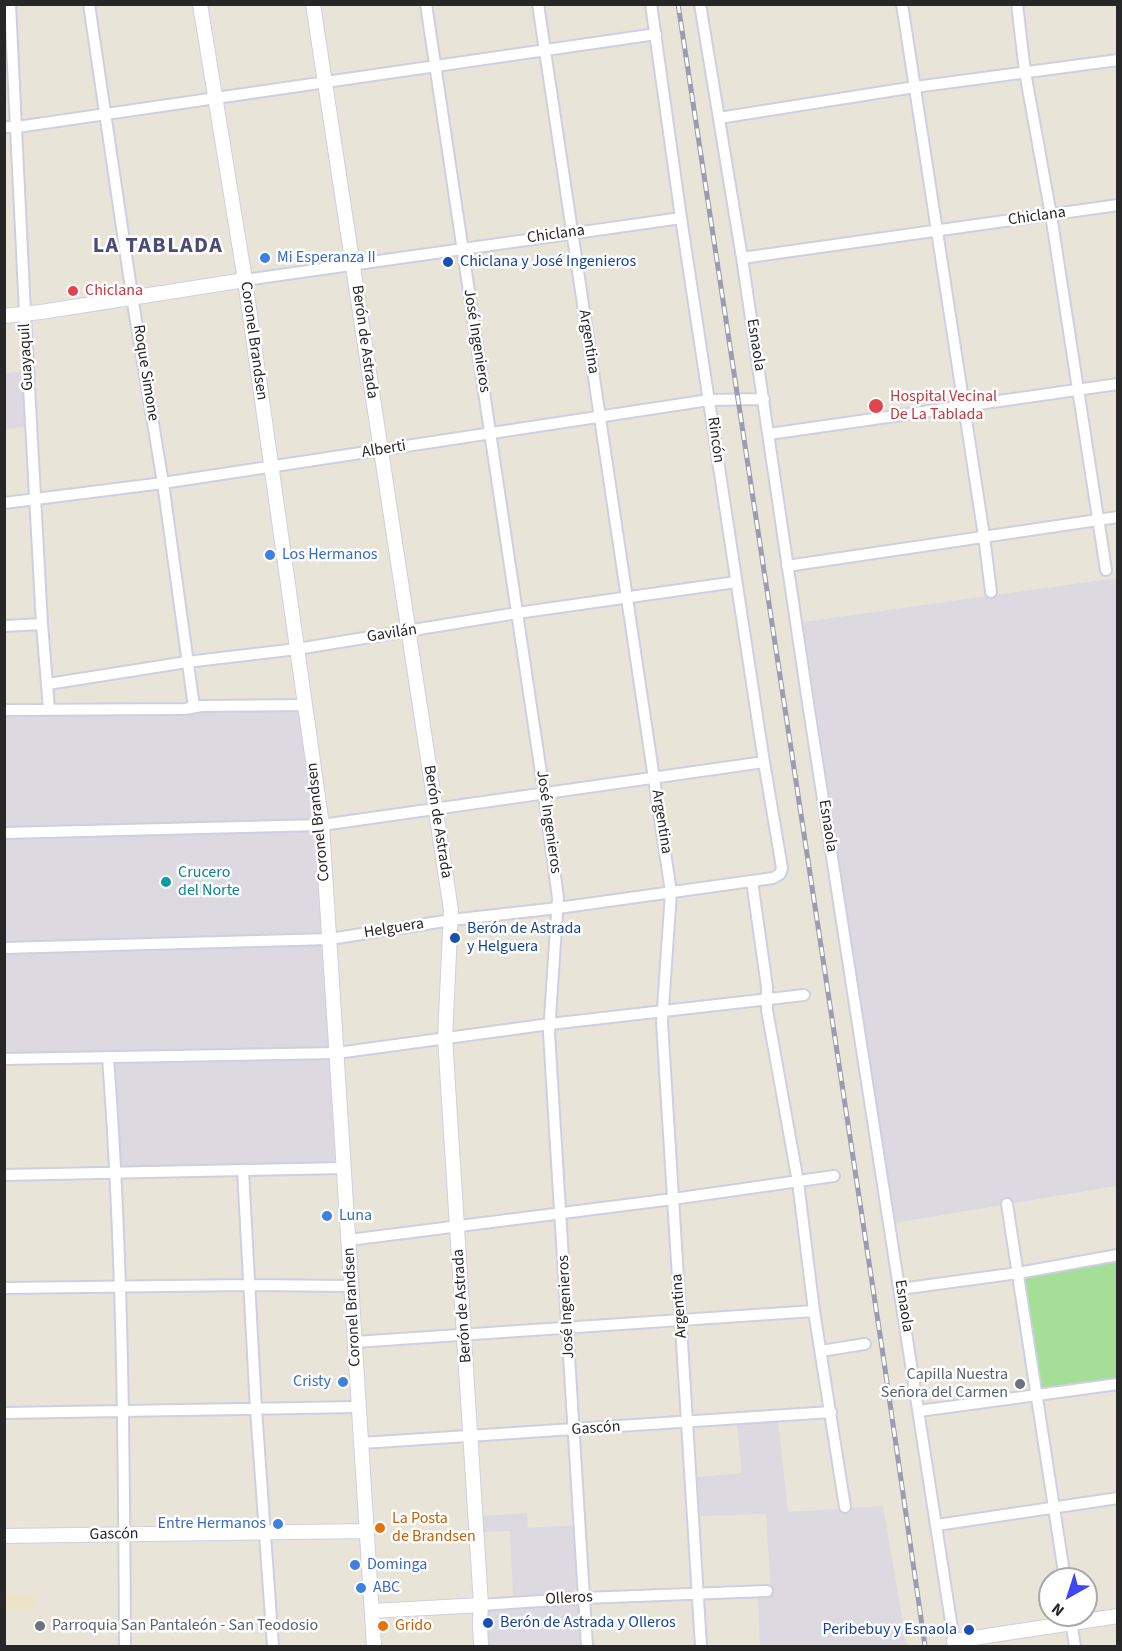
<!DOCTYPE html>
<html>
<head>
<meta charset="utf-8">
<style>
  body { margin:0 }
  #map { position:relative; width:1122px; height:1651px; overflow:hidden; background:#e9e4d8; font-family:"Source Sans 3",sans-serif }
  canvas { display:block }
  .frame { position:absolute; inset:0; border:6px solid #272727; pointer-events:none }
  .north { position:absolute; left:1038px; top:1567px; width:60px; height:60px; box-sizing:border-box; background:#fff; border:2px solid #a9a9a9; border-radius:50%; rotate:219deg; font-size:16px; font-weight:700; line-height:24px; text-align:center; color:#272727 }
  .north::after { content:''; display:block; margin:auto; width:21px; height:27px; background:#3d47f2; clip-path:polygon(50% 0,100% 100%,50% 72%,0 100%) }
</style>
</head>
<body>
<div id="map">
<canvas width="1122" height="1651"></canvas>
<div class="frame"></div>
<div class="north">N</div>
</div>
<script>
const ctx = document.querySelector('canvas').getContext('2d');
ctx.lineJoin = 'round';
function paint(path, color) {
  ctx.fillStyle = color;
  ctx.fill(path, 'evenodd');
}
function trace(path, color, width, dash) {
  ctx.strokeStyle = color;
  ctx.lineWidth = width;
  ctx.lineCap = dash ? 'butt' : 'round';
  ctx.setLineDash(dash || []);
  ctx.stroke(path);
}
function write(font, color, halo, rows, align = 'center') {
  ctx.font = font + ' "Source Sans 3",sans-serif';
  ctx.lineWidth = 5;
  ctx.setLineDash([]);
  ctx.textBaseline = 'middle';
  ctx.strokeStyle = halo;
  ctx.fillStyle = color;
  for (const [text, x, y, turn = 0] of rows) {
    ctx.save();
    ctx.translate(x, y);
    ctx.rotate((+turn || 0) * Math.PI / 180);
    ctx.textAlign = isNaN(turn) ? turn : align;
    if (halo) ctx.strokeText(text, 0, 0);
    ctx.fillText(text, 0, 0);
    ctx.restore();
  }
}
paint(new Path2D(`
  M 25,371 L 28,427 L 5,429 L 5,373 Z
  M 1117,578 L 1117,1186 L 894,1223 L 803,622 Z
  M 296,709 L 300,710 L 317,816 L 321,913 L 338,1156 L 335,1162 L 330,1164 L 129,1169 L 123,1166 L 120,1160 L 112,1055 L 5,1056 L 4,714 Z
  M 778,1420 L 788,1512 L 883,1506 L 907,1646 L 760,1646 L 758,1596 L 771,1595 L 766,1514 L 699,1516 L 697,1477 L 742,1473 L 737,1425 Z
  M 527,1513 L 528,1528 L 574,1525 L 577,1585 L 572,1593 L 513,1597 L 510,1531 L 480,1532 L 479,1516 Z
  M 570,1601 L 578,1605 L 583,1613 L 584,1646 L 489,1646 L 487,1617 L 489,1610 L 495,1608 Z`), '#dcd9e1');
paint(new Path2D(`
  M 5,1594 L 34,1594 L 34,1609 L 5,1609 Z`), '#ebe4c8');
paint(new Path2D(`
  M 1117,1261 L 1117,1382 L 1039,1391 L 1023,1283 L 1028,1276 Z`), '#a5de96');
const minor = new Path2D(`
  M 10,4 L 25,313 L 42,624 L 49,709
  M 89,4 L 134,309 L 163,483 L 194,707
  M 426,4 L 544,793 L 558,898 L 549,1033 L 587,1646
  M 538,4 L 671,892 L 662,1022 L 701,1646
  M 700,4 L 742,258 L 808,703 L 954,1641
  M 902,4 L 984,536 L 991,592
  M 1017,4 L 1025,72 L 1051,215 L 1106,570
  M 719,118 L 915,87 L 1118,60
  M 4,127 L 17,127 L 656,34
  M 742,258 L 1118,205
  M 245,280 L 681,218
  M 769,434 L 1118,384
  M 4,503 L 163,483 L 709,400 L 764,399
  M 787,566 L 1118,517
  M 4,626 L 42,624
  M 48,684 L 187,662 L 297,649 L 517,613 L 736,582
  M 4,710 L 185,709 L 201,706 L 305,705
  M 4,833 L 322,825 L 764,762
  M 752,881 L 767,987 L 767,1010 L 798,1182 L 814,1311 L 845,1507
  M 4,948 L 330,939 L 451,920 L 558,908 L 773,878 L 780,874 L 782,868 L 764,762 L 681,218 L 651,4
  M 108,1058 C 123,1254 124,1450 125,1646
  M 4,1059 L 337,1053 L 550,1024 L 804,995
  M 243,1170 L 256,1409 L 273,1646
  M 4,1175 L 343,1168
  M 1007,1204 L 1065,1579
  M 349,1240 L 673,1199 L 834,1176
  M 4,1288 L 249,1285 L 351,1286
  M 900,1289 L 1018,1273 L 1118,1255
  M 355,1342 L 814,1311
  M 821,1351 L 865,1344
  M 919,1411 L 1118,1384
  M 4,1413 L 359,1407
  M 362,1443 L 831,1412
  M 937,1525 L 1118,1498
  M 481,1605 L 584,1598 L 767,1591
  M 1070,1615 L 1075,1646`);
const tertiary = new Path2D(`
  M 200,4 L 245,280 L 322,825 L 374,1646
  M 313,4 L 451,910 L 445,1038 L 481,1605 L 480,1624 L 481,1646
  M 4,316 L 41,312 L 245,280
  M 4,1536 L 367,1531
  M 372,1611 L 481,1605
  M 955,1646 L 954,1641 L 1118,1616`);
trace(minor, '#cecfe0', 14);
trace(tertiary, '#cecfe0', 16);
trace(minor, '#fff', 10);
trace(tertiary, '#fff', 14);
const rail = new Path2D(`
  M 678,4 L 882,1348 L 925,1646`);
trace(rail, '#9c9cb1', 5);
trace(rail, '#fff', 3, [9]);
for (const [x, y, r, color] of [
  [265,258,6,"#3f7fe0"],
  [448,262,6,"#1a4fb4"],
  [73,291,6,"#e0444e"],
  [876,406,8,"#e0444e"],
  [270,555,6,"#3f7fe0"],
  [166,882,6,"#0f9aa8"],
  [455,938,6,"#1a4fb4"],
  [327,1216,6,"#3f7fe0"],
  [343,1382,6,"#3f7fe0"],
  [1020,1384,6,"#6b7280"],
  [278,1524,6,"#3f7fe0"],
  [380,1528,6,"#e8710a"],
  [355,1565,6,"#3f7fe0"],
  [361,1588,6,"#3f7fe0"],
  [488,1623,6,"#1a4fb4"],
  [40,1626,6,"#6b7280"],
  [383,1626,6,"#e8710a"],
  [969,1630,6,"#1a4fb4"]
]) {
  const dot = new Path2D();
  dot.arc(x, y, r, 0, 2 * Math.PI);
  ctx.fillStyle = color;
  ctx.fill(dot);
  trace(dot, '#fff', 2);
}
write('16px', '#272727', '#fff', [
  ["Chiclana",1037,217,-8],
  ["Chiclana",556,235,-8],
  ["Coronel Brandsen",253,341,82],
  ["José Ingenieros",476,341,81],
  ["Berón de Astrada",364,342,82],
  ["Argentina",588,342,81],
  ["Esnaola",755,345,81],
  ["Guayaquil",27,357,-93],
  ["Roque Simone",145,373,81],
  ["Rincón",715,440,82],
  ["Alberti",384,450,-9],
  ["Gavilán",392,634,-9],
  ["Coronel Brandsen",319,822,-96],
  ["Berón de Astrada",437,822,81],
  ["José Ingenieros",548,822,82],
  ["Argentina",661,822,81],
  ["Esnaola",827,826,81],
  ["Helguera",394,929,-9],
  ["Berón de Astrada",463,1306,-94],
  ["Argentina",680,1306,-94],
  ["Esnaola",903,1306,81],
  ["Coronel Brandsen",353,1307,-93],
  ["José Ingenieros",567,1307,-93],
  ["Gascón",596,1429,-4],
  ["Gascón",114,1535,-1],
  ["Olleros",569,1599,-3]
]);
write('16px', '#366cbe', '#fff', [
  ["Mi Esperanza II",277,258],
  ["Los Hermanos",282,555],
  ["Luna",339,1216],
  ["Cristy",331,1382,"right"],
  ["Entre Hermanos",266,1524,"right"],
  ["Dominga",367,1565],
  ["ABC",373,1588]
], 'left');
write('16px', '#164399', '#fff', [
  ["Chiclana y José Ingenieros",460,262],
  ["Berón de Astrada",467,929],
  ["y Helguera",467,947],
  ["Berón de Astrada y Olleros",500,1623],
  ["Peribebuy y Esnaola",957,1630,"right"]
], 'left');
write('16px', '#be3a42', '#fff', [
  ["Chiclana",85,291],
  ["Hospital Vecinal",890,397],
  ["De La Tablada",890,415]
], 'left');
write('16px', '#0d838f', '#fff', [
  ["Crucero",178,873],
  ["del Norte",178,891]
], 'left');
write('16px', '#5b616d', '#fff', [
  ["Capilla Nuestra",1008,1375],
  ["Señora del Carmen",1008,1393],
  ["Parroquia San Pantaleón - San Teodosio",52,1626,"left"]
], 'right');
write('16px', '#c56008', '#fff', [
  ["La Posta",392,1519],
  ["de Brandsen",392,1537],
  ["Grido",395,1626]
], 'left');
ctx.letterSpacing = '1.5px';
write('bold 22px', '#4a4c75', '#fff', [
  ["LA TABLADA",158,247]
]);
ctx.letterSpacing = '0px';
</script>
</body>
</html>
